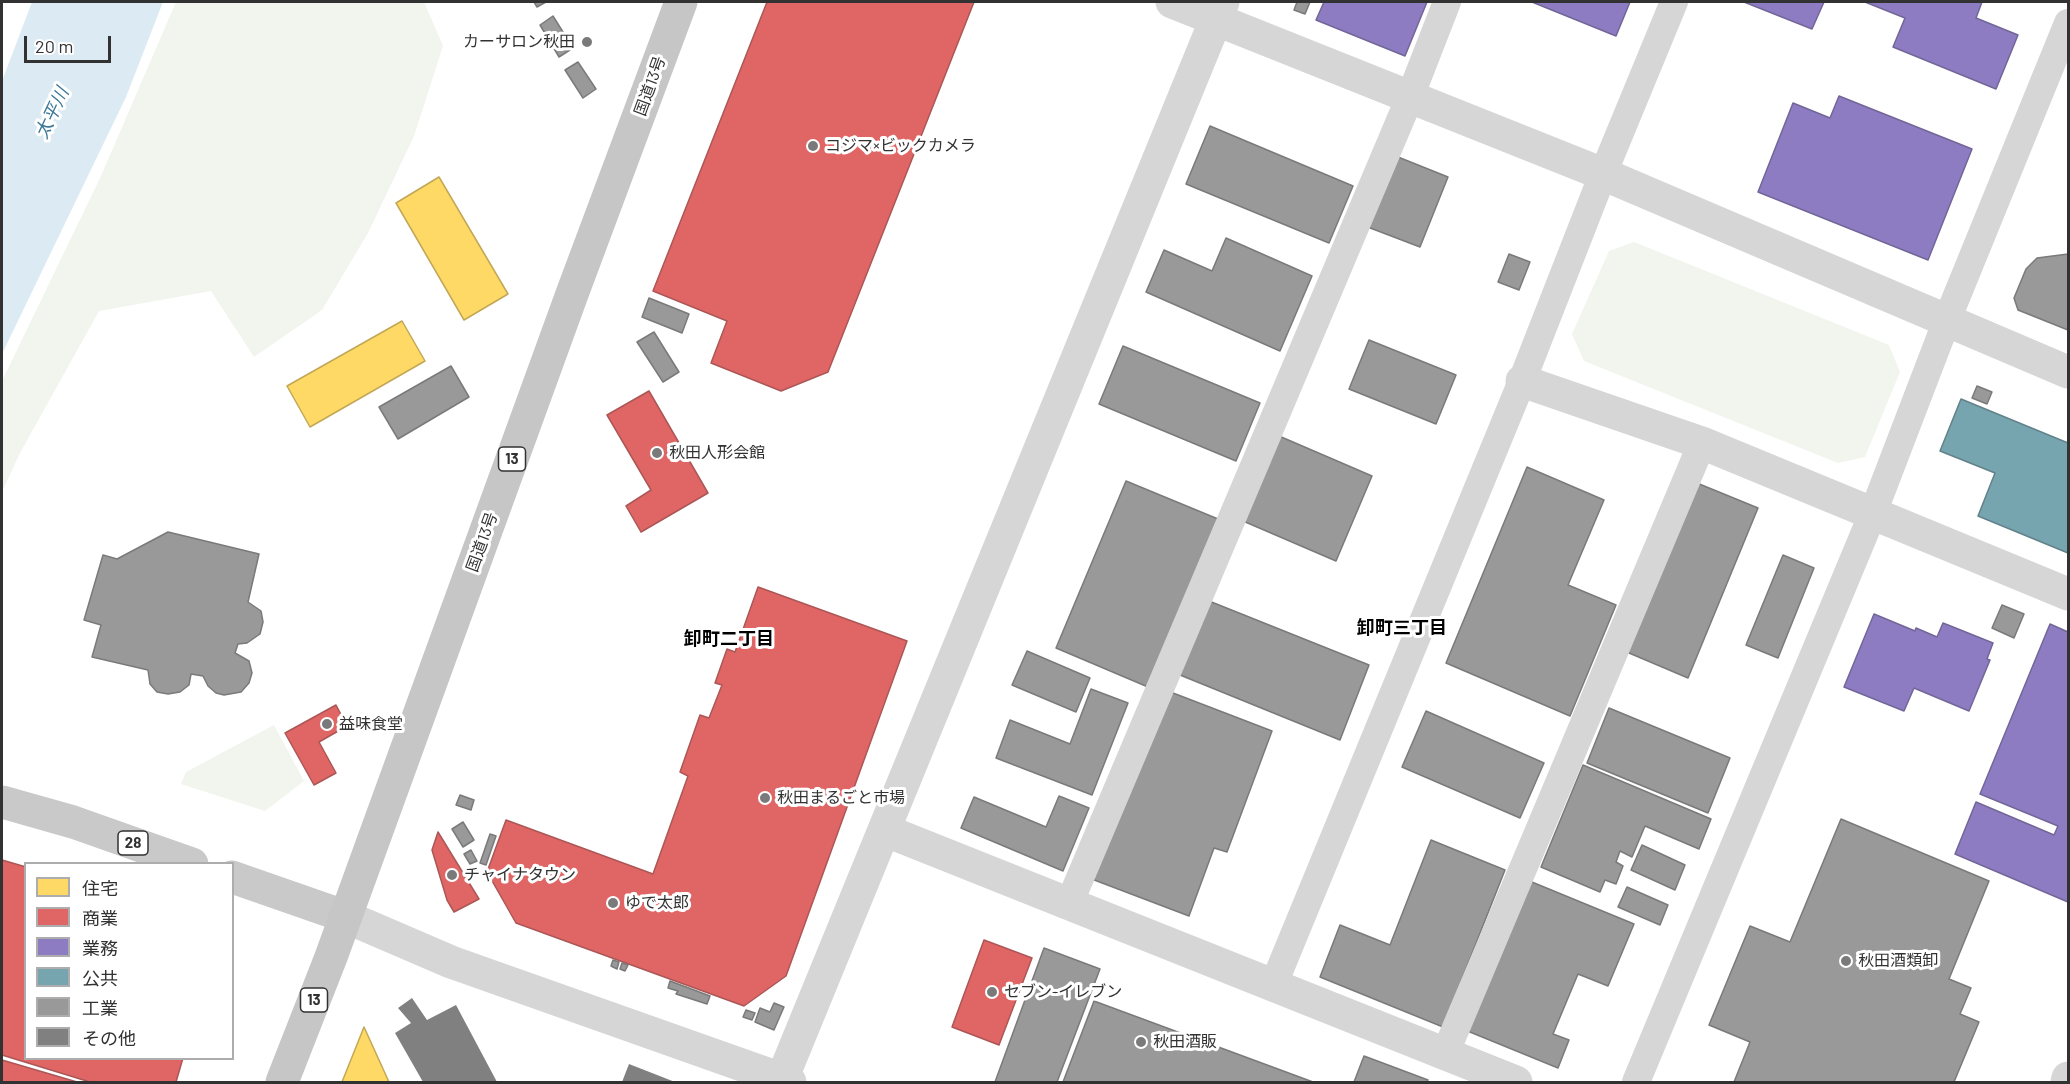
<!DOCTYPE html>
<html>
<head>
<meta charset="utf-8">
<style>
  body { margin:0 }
  #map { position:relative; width:2070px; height:1084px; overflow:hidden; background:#fff; font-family:Barlow,"Noto Sans JP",sans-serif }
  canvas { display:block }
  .frame { position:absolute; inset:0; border:3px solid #323232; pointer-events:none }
  .legend { position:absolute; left:24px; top:862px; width:210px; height:198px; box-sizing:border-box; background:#fff; border:2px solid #adadad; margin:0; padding:8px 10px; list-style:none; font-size:18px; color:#323232 }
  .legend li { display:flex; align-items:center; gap:12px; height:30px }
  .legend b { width:30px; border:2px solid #adadad }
  .scale { position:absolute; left:24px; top:36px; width:87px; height:27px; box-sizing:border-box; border:3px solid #323232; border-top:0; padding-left:8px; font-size:18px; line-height:21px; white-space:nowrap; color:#323232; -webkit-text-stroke:4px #fff; paint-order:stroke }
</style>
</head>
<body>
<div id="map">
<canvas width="2070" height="1084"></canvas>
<div class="frame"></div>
<ul class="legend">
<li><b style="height:16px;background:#ffd966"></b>住宅</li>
<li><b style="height:16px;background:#e06666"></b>商業</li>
<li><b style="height:16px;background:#8e7cc3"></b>業務</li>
<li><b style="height:16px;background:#76a5af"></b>公共</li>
<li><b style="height:16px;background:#999"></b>工業</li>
<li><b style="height:16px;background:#808080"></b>その他</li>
</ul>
<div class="scale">20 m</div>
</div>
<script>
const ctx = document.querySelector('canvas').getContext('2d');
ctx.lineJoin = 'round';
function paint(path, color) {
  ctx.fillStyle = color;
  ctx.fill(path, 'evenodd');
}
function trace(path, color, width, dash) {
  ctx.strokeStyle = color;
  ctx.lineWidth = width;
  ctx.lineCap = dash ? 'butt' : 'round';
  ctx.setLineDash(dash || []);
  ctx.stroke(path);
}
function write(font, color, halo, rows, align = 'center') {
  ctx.font = font + ' Barlow,"Noto Sans JP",sans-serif';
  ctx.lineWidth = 6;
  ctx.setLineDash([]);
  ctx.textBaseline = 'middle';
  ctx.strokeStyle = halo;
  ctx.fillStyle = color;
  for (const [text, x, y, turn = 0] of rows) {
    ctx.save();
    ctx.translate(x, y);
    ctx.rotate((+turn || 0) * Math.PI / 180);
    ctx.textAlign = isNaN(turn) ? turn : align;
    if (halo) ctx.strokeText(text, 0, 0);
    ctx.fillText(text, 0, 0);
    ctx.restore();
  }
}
paint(new Path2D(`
  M 176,2 L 424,2 L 443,46 L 414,136 L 368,233 L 322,310 L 254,357 L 211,291 L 99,311 L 20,453 L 2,492 L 2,381 L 101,176 Z
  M 1634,242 L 1889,345 L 1900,372 L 1865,457 L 1838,463 L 1584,361 L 1572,334 L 1609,251 Z
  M 274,725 L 304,781 L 265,811 L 181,784 L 186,772 Z`), '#f1f5ed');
paint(new Path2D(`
  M 32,2 L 163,2 L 126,97 L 2,354 L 2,81 Z`), '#dcebf3');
const homes = new Path2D(`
  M 439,177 L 508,294 L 464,320 L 396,203 Z
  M 402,321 L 425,361 L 310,427 L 287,386 Z
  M 364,1027 L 389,1082 L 342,1082 Z`);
paint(homes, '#ffd966');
trace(homes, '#c2a756', 1.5);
const shops = new Path2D(`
  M 767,2 L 974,2 L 828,372 L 781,391 L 711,363 L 727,321 L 653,291 Z
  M 649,391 L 708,493 L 641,532 L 626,506 L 651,490 L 607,415 Z
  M 758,587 L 907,641 L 786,976 L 744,1006 L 516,923 L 487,872 L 506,820 L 653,874 L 688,776 L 680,772 L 700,715 L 709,718 L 722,685 L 715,683 L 727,649 L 735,652 Z
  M 336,705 L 347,726 L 319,742 L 336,773 L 314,785 L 285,733 Z
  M 438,832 L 479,899 L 454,912 L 447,900 L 432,850 Z
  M 2,860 L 26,867 L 26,1058 L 183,1058 L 176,1082 L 90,1082 L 2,1055 Z
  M 984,940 L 1032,958 L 999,1045 L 952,1027 Z
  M 2,1060 L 77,1082 L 2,1082 Z`);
paint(shops, '#e06666');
trace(shops, '#ac5656', 1.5);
const offices = new Path2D(`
  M 1324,2 L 1427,2 L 1405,56 L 1316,20 Z
  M 1532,2 L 1630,2 L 1616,36 Z
  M 1744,2 L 1824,2 L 1812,29 Z
  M 1865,2 L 1982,2 L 1976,18 L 2018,35 L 1996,89 L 1893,47 L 1905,18 Z
  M 1839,96 L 1972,149 L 1928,260 L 1758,192 L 1793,103 L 1830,118 Z
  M 1874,614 L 1915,631 L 1916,628 L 1937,637 L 1943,623 L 1993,643 L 1987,659 L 1990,660 L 1969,711 L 1914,688 L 1904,711 L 1844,687 Z
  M 2050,624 L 2068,632 L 2068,902 L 1955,854 L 1976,802 L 2054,835 L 2058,826 L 1980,794 Z`);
paint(offices, '#8e7cc3');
trace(offices, '#726698', 1.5);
const public = new Path2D(`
  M 1961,399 L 2068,443 L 2068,553 L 1978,516 L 1995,473 L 1940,451 Z`);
paint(public, '#76a5af');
trace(public, '#62828a', 1.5);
const industry = new Path2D(`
  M 534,2 L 546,2 L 537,7 Z
  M 1297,2 L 1310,2 L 1305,14 L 1294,10 Z
  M 553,16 L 573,48 L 559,57 L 540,25 Z
  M 578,62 L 596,89 L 583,98 L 565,70 Z
  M 1210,126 L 1353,186 L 1329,243 L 1186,184 Z
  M 1393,155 L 1448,177 L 1420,247 L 1365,226 Z
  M 1226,238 L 1312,276 L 1280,351 L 1146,292 L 1164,250 L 1212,271 Z
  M 1509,254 L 1530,262 L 1519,290 L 1498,282 Z
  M 2068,254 L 2068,330 L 2018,310 L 2014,298 L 2026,269 L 2037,258 Z
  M 649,298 L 689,314 L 682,333 L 642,317 Z
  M 654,332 L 679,372 L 663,382 L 637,342 Z
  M 1369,340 L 1456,375 L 1436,424 L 1349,389 Z
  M 1123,346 L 1260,403 L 1236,461 L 1099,404 Z
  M 451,366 L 469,397 L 398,439 L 379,407 Z
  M 1977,386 L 1992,392 L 1987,404 L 1972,398 Z
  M 1279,436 L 1372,476 L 1336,561 L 1243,521 Z
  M 1527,467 L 1604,500 L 1568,585 L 1616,605 L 1570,716 L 1446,663 Z
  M 1126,481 L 1218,519 L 1148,687 L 1056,648 Z
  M 1692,481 L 1758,508 L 1688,678 L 1622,650 Z
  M 168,532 L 259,554 L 248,602 L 261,611 L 263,622 L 260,634 L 247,643 L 238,644 L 235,653 L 249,661 L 252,673 L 249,683 L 241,692 L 224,695 L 216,693 L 208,686 L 203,676 L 191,674 L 189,685 L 180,692 L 168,694 L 157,692 L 150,684 L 148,670 L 92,657 L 101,625 L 84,620 L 103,555 L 117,559 Z
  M 1783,555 L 1814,568 L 1778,658 L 1746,645 Z
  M 1209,601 L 1369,665 L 1340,740 L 1180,675 Z
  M 2002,605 L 2024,614 L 2014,638 L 1992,628 Z
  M 1027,651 L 1090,678 L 1076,712 L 1012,685 Z
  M 1160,688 L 1272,731 L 1227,852 L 1214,848 L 1189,916 L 1089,878 Z
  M 1091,689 L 1128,703 L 1092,795 L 996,758 L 1010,720 L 1070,744 Z
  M 1609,708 L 1730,758 L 1708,813 L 1587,763 Z
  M 1426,711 L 1544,763 L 1520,818 L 1402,767 Z
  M 1583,765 L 1711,819 L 1699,849 L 1645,826 L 1632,857 L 1620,851 L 1616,862 L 1623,866 L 1616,884 L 1605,880 L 1600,892 L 1541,867 Z
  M 460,795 L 474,800 L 471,810 L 456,805 Z
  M 1059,796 L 1089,808 L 1063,871 L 961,828 L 974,797 L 1046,827 Z
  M 1841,819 L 1989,881 L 1949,979 L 1971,988 L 1960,1014 L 1979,1022 L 1954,1082 L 1734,1082 L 1750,1042 L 1709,1025 L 1750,926 L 1790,942 Z
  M 463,822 L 474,840 L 463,847 L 452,829 Z
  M 490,834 L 496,836 L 486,865 L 480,863 Z
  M 1431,840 L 1505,870 L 1443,1027 L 1320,977 L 1340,925 L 1390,945 Z
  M 1642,845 L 1685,865 L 1675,890 L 1631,870 Z
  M 471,850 L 477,861 L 470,864 L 464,854 Z
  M 1527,880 L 1634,924 L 1608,986 L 1578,974 L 1553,1034 L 1569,1040 L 1558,1068 L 1465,1030 Z
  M 1627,887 L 1668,905 L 1660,925 L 1618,907 Z
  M 1044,948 L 1100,969 L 1057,1082 L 995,1082 Z
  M 613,960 L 619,962 L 617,969 L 611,966 Z
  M 622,963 L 628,965 L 625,971 L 620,969 Z
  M 670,981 L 710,996 L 707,1004 L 676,994 L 678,991 L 668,988 Z
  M 1094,1001 L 1313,1082 L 1063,1082 Z
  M 774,1003 L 784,1007 L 774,1030 L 755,1022 L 760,1008 L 770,1012 Z
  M 746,1010 L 755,1013 L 752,1020 L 743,1017 Z
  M 1364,1056 L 1428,1080 L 1427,1082 L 1354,1082 Z`);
paint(industry, '#999');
trace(industry, '#7a7a7a', 1.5);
paint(new Path2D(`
  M 412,998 L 427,1020 L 456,1005 L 497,1082 L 423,1082 L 395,1033 L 411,1023 L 398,1008 Z
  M 629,1064 L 675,1082 L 622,1082 Z`), '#808080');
trace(new Path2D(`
  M 1069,904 L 1410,97 L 1447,2
  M 1273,986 L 1522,381 L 1603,174 L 1674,2
  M 1445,1054 L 1702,443
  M 1636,1082 L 1873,513 L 1947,320 L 2068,23`), '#d6d6d6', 28);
trace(new Path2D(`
  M 1172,2 L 1603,174 L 2068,372
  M 1522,381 L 1702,443 L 2068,594
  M 884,830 L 1516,1082
  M 344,916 L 451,962 L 790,1082
  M 782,1079 L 1223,2
  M 2067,1082 L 2068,1078`), '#d6d6d6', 33);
trace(new Path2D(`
  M 2,802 L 73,822 L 192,864
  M 232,877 L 344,916`), '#c9c9c9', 33);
trace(new Path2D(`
  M 282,1082 L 331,957 L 572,294 L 681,2`), '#c6c6c6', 33);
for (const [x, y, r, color] of [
  [587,42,6,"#7a7a7a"],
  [813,146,6,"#7a7a7a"],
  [657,453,6,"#7a7a7a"],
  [327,724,6,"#7a7a7a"],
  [765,798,6,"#7a7a7a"],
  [452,875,6,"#7a7a7a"],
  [613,903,6,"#7a7a7a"],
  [1846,961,6,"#7a7a7a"],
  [992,992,6,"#7a7a7a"],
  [1141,1042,6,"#7a7a7a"]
]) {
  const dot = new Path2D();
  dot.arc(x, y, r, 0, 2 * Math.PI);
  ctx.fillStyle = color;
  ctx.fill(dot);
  trace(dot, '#fff', 2);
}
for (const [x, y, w] of [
  [512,459,27],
  [133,843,30],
  [314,1000,27]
]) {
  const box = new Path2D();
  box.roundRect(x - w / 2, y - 12, w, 24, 4.5);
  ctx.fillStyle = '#fff';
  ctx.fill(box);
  trace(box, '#323232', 1.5);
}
write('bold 15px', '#323232', null, [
  ["13",512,459],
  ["28",133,843],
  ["13",314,1000]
]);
write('16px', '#323232', '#fff', [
  ["カーサロン秋田",575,42,"right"],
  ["コジマ×ビックカメラ",825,146],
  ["秋田人形会館",669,453],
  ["益味食堂",339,724],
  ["秋田まるごと市場",777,798],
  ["チャイナタウン",464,875],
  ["ゆで太郎",625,903],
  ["秋田酒類卸",1858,961],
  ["セブン-イレブン",1004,992],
  ["秋田酒販",1153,1042]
], 'left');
write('16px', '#323232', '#fff', [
  ["国道13号",650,86,-70],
  ["国道13号",482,542,-70]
]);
write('italic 18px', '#3c7898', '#fff', [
  ["太平川",52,113,-65]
]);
write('bold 18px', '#000', '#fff', [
  ["卸町三丁目",1402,628],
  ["卸町二丁目",729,639]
]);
</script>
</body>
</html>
